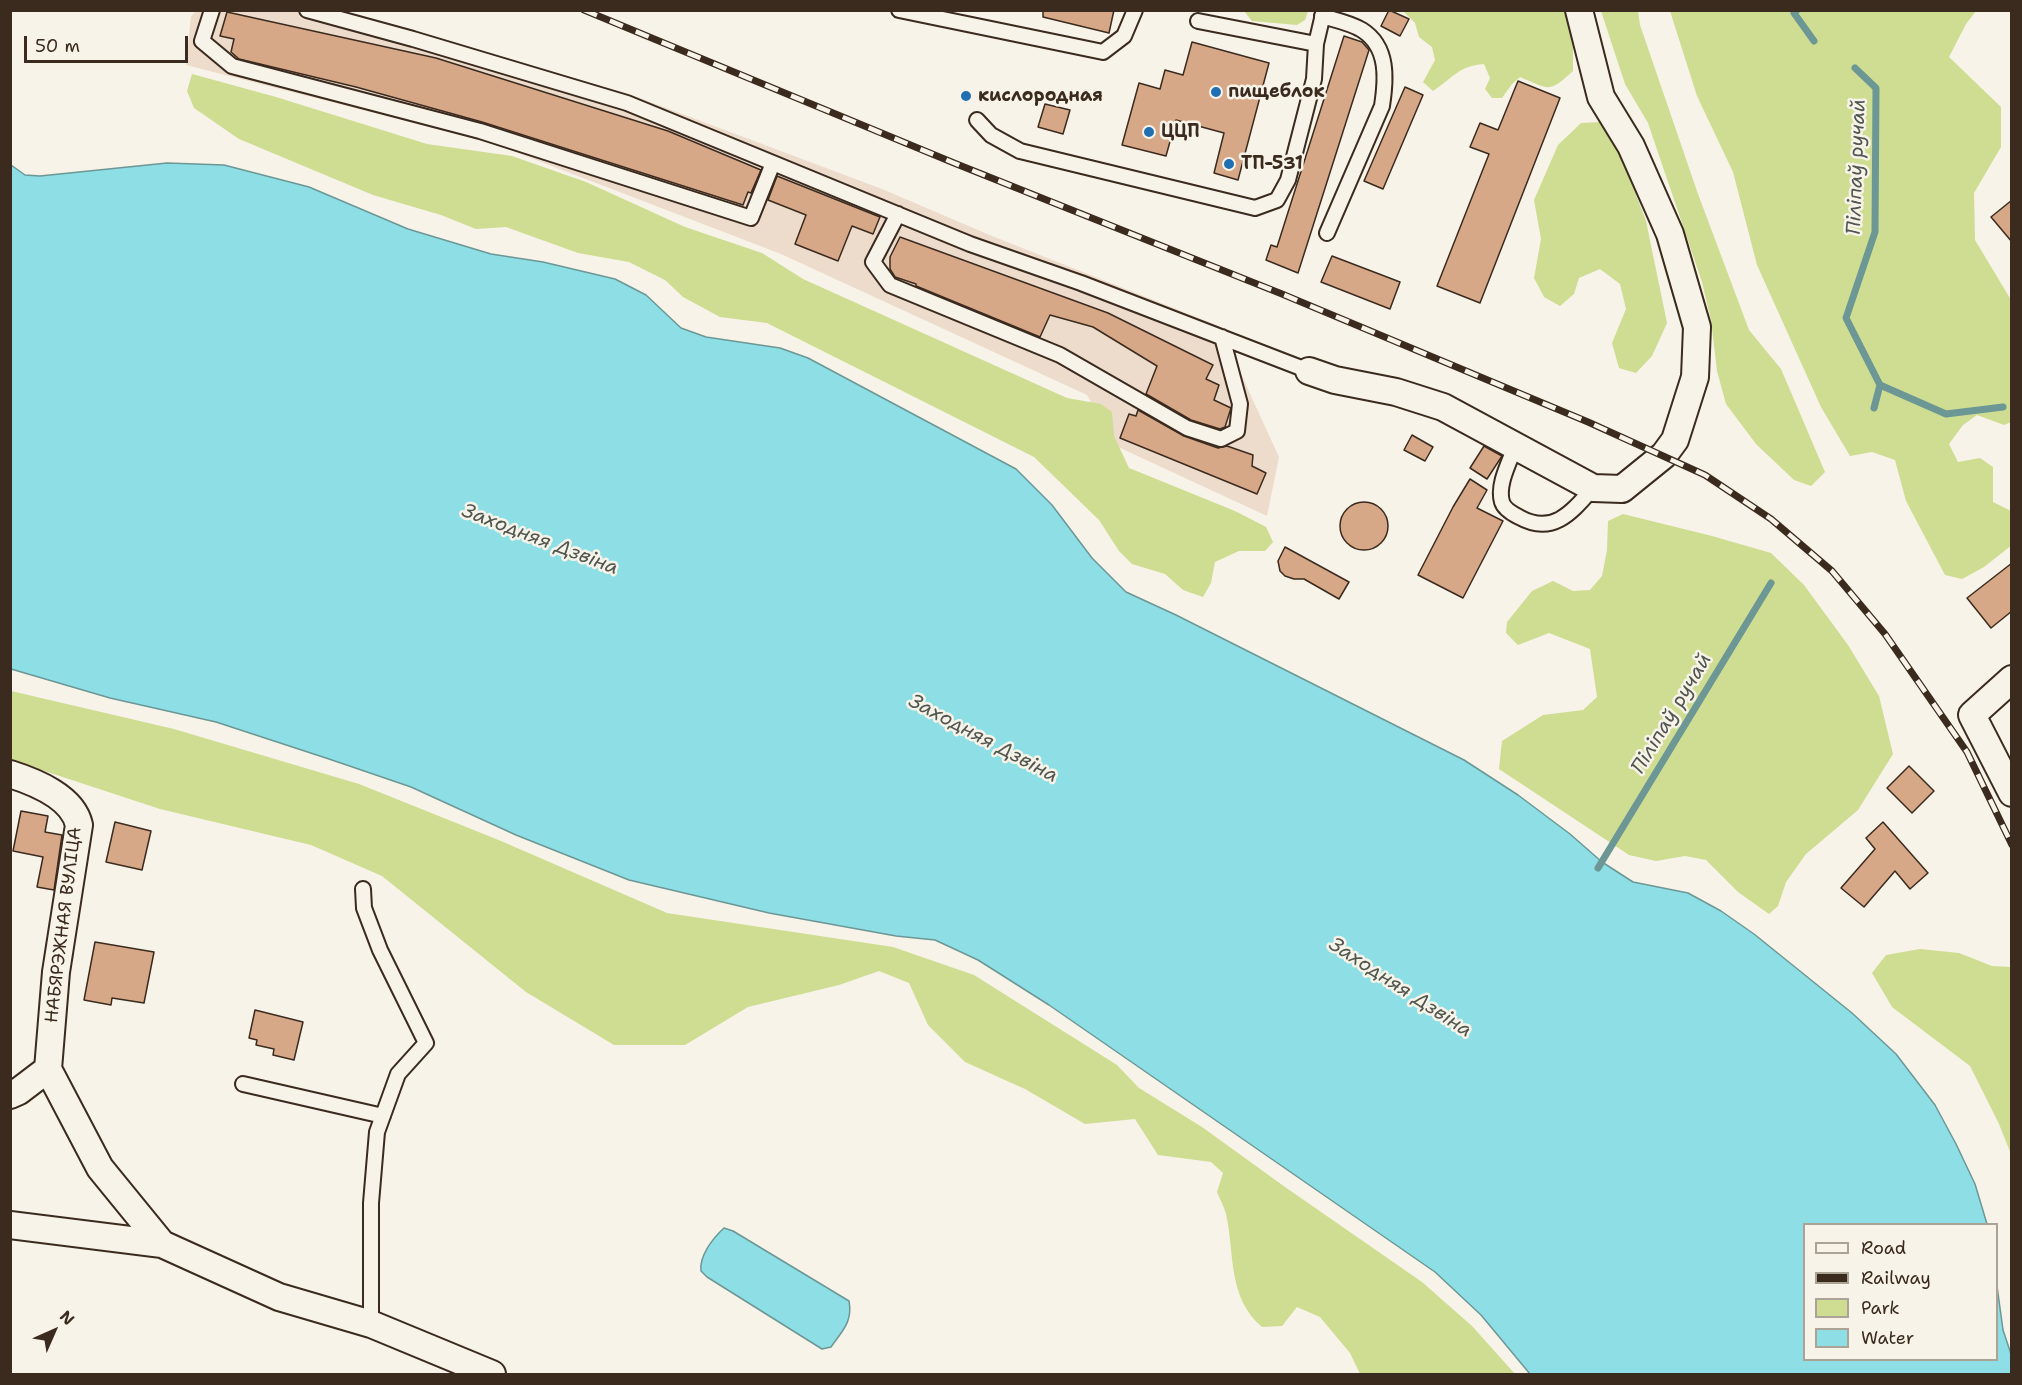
<!DOCTYPE html>
<html>
<head>
<meta charset="utf-8">
<style>
  body { margin:0 }
  #map { position:relative; width:2022px; height:1385px; overflow:hidden; background:#f7f3e8; font-family:"Shantell Sans",sans-serif }
  canvas { display:block }
  .frame { position:absolute; inset:0; border:12px solid #3b2a1e; pointer-events:none }
  .legend { position:absolute; left:1803px; top:1223px; width:195px; height:138px; box-sizing:border-box; background:#f7f3e8; border:2px solid #aca397; margin:0; padding:8px 10px; list-style:none; font-size:18px; color:#3b2a1e }
  .legend li { display:flex; align-items:center; gap:12px; height:30px }
  .legend b { width:30px; border:2px solid #aca397 }
  .north { position:absolute; left:24px; top:1301px; width:60px; height:60px; -webkit-text-stroke:4px #f7f3e8; paint-order:stroke; rotate:45deg; font-size:16px; font-weight:700; line-height:24px; text-align:center; color:#3b2a1e }
  .north::after { content:''; display:block; margin:auto; width:21px; height:27px; background:#3b2a1e; clip-path:polygon(50% 0,100% 100%,50% 72%,0 100%) }
  .scale { position:absolute; left:24px; top:36px; width:164px; height:27px; box-sizing:border-box; border:3px solid #3b2a1e; border-top:0; padding-left:8px; font-size:18px; line-height:21px; white-space:nowrap; color:#3b2a1e; -webkit-text-stroke:4px #f7f3e8; paint-order:stroke }
</style>
</head>
<body>
<div id="map">
<canvas width="2022" height="1385"></canvas>
<div class="frame"></div>
<ul class="legend">
<li><b style="height:8px;background:#f7f3e8"></b>Road</li>
<li><b style="height:8px;background:#3b2a1e"></b>Railway</li>
<li><b style="height:16px;background:#cedd91"></b>Park</li>
<li><b style="height:16px;background:#8ddfe5"></b>Water</li>
</ul>
<div class="north">N</div>
<div class="scale">50 m</div>
</div>
<script>
const ctx = document.querySelector('canvas').getContext('2d');
ctx.lineJoin = 'round';
function paint(path, color) {
  ctx.fillStyle = color;
  ctx.fill(path, 'evenodd');
}
function trace(path, color, width, dash) {
  ctx.strokeStyle = color;
  ctx.lineWidth = width;
  ctx.lineCap = dash ? 'butt' : 'round';
  ctx.setLineDash(dash || []);
  ctx.stroke(path);
}
function write(font, color, halo, rows, align = 'center') {
  ctx.font = font + ' "Shantell Sans",sans-serif';
  ctx.lineWidth = 5;
  ctx.setLineDash([]);
  ctx.textBaseline = 'middle';
  ctx.strokeStyle = halo;
  ctx.fillStyle = color;
  for (const [text, x, y, turn = 0] of rows) {
    ctx.save();
    ctx.translate(x, y);
    ctx.rotate((+turn || 0) * Math.PI / 180);
    ctx.textAlign = isNaN(turn) ? turn : align;
    if (halo) ctx.strokeText(text, 0, 0);
    ctx.fillText(text, 0, 0);
    ctx.restore();
  }
}
paint(new Path2D(`
  M 196,11 L 342,11 L 629,94 L 882,189 L 992,236 L 1219,326 L 1279,457 L 1267,516 L 1116,446 L 1087,395 L 781,254 L 492,143 L 186,65 L 191,16 Z`), '#eddccb');
paint(new Path2D(`
  M 1244,11 L 1308,11 L 1305,20 L 1297,25 L 1252,21 Z
  M 1403,11 L 1569,11 L 1573,46 L 1573,71 C 1548,94 1549,89 1520,77 L 1512,84 L 1502,98 L 1492,98 L 1485,89 L 1490,78 L 1484,64 C 1458,66 1453,78 1433,91 L 1423,82 L 1435,60 L 1432,47 L 1419,37 L 1415,23 Z
  M 1601,11 L 1638,11 L 1640,25 L 1698,194 L 1749,330 L 1781,369 L 1825,472 L 1811,486 L 1794,480 L 1756,444 L 1726,404 L 1717,371 L 1711,320 L 1702,282 L 1648,123 L 1625,84 Z
  M 1670,11 L 1976,11 L 1966,24 L 1949,57 L 2001,107 L 2001,147 L 1974,193 L 1975,240 L 2011,300 L 2011,422 L 2004,425 L 1977,415 L 1963,425 L 1949,444 L 1958,462 L 1980,458 L 1993,467 L 1993,502 L 2011,511 L 2012,545 L 1984,567 L 1962,579 L 1945,575 L 1906,501 L 1895,460 L 1872,452 L 1850,456 L 1821,407 L 1757,265 L 1733,172 L 1697,96 Z
  M 192,74 L 276,97 L 427,144 L 512,156 L 586,182 L 685,227 L 762,253 L 803,279 L 1067,398 L 1101,404 L 1112,412 L 1114,436 L 1129,468 L 1235,511 L 1266,527 L 1273,542 L 1265,551 L 1239,551 L 1215,562 L 1211,583 L 1203,597 L 1183,590 L 1165,574 L 1132,564 L 1119,551 L 1099,520 L 1034,457 L 767,323 L 720,317 L 683,297 L 665,280 L 629,262 L 578,253 L 506,227 L 476,229 L 441,215 L 373,195 L 239,139 L 194,108 L 187,91 Z
  M 1600,122 L 1612,131 L 1646,221 L 1667,323 L 1652,356 L 1636,373 L 1619,368 L 1612,343 L 1626,309 L 1620,284 L 1600,269 L 1579,278 L 1574,294 L 1560,306 L 1544,297 L 1534,278 L 1541,239 L 1534,200 L 1558,145 L 1581,123 Z
  M 1623,514 L 1712,536 L 1771,553 L 1804,585 L 1848,645 L 1879,696 L 1893,754 L 1858,810 L 1806,854 L 1786,882 L 1778,906 L 1769,914 L 1738,892 L 1706,860 L 1685,856 L 1656,861 L 1629,855 L 1499,769 L 1502,741 L 1543,715 L 1583,710 L 1597,697 L 1590,649 L 1549,633 L 1518,645 L 1506,633 L 1507,622 L 1532,591 L 1553,581 L 1573,591 L 1590,590 L 1602,576 L 1607,550 L 1608,521 Z
  M 11,691 L 174,729 L 359,784 L 501,841 L 667,913 L 893,947 L 974,975 L 1117,1065 L 1139,1088 L 1202,1127 L 1285,1187 L 1422,1282 L 1472,1326 L 1515,1374 L 1360,1374 L 1350,1353 L 1320,1317 L 1297,1307 L 1282,1326 L 1262,1327 C 1227,1297 1235,1254 1226,1214 C 1224,1207 1220,1199 1217,1192 L 1223,1173 L 1211,1162 L 1158,1155 L 1135,1119 L 1085,1124 L 1025,1089 L 965,1062 L 928,1025 L 909,983 L 879,971 L 839,985 L 748,1007 L 685,1045 L 614,1045 L 526,992 L 382,876 L 311,845 L 160,809 L 11,760 Z
  M 1920,949 L 1959,953 L 1992,966 L 2011,967 L 2011,1154 L 1999,1124 L 1970,1066 L 1892,1007 L 1872,973 L 1886,955 Z`), '#cedd91');
const water = new Path2D(`
  M 167,163 L 224,165 L 309,187 L 408,229 L 491,254 L 543,262 L 615,279 L 646,295 L 681,328 L 706,337 L 780,348 L 808,358 L 1016,469 L 1052,505 L 1092,558 L 1126,592 L 1176,615 L 1464,760 L 1518,795 L 1570,834 L 1602,862 L 1633,882 L 1688,893 L 1721,911 L 1754,934 L 1852,1013 L 1896,1054 L 1935,1105 L 1956,1144 L 1975,1184 L 1987,1224 L 1804,1224 L 1804,1360 L 1996,1360 L 1997,1286 L 2003,1330 L 2011,1354 L 2011,1374 L 1530,1374 L 1481,1315 L 1435,1272 L 1049,1005 L 978,960 L 935,940 L 896,936 L 769,913 L 629,880 L 516,835 L 411,787 L 329,759 L 216,722 L 110,698 L 11,669 L 11,165 L 25,175 L 40,176 Z
  M 724,1228 L 733,1231 L 849,1301 C 853,1322 842,1331 831,1347 L 822,1349 L 707,1277 L 701,1271 C 699,1256 713,1238 724,1228 Z`);
paint(water, '#8ddfe5');
trace(water, '#6c9795', 1.5);
trace(new Path2D(`
  M 1797,10 L 1794,13 L 1814,41
  M 1855,68 L 1876,88 L 1875,232 L 1846,318 L 1880,385 L 1874,408
  M 1880,385 L 1946,414 L 2003,407
  M 1598,868 L 1771,583`), '#6c9795', 7);
const building = new Path2D(`
  M 1043,10 L 1114,10 L 1109,33 L 1043,17 Z
  M 1389,10 L 1409,19 L 1400,36 L 1381,26 Z
  M 227,12 L 436,58 L 668,131 L 761,170 L 751,193 L 748,192 L 743,205 L 482,122 L 356,87 L 239,59 L 231,52 L 234,39 L 220,36 Z
  M 1344,36 L 1362,42 L 1369,50 L 1298,273 L 1266,260 L 1271,245 L 1277,247 Z
  M 1192,42 L 1269,63 L 1238,180 L 1214,173 L 1224,133 L 1176,120 L 1166,156 L 1122,145 L 1139,83 L 1160,89 L 1165,70 L 1183,75 Z
  M 1518,81 L 1560,98 L 1480,303 L 1437,286 L 1489,154 L 1470,147 L 1480,123 L 1498,130 Z
  M 1405,87 L 1423,95 L 1383,189 L 1364,181 Z
  M 1045,104 L 1070,110 L 1063,134 L 1038,127 Z
  M 777,176 L 880,217 L 873,234 L 852,226 L 838,261 L 795,244 L 806,215 L 768,200 Z
  M 2012,200 L 2012,242 L 1991,217 Z
  M 900,237 L 1108,313 L 1213,365 L 1206,379 L 1219,385 L 1214,400 L 1231,408 L 1225,427 L 1220,429 L 1191,420 L 1146,394 L 1157,366 L 1093,327 L 1050,315 L 1040,337 L 916,286 L 916,284 L 895,277 L 890,269 L 890,257 Z
  M 1332,256 L 1400,282 L 1390,309 L 1321,282 Z
  M 1138,410 L 1184,436 L 1218,448 L 1227,446 L 1253,455 L 1252,466 L 1266,473 L 1257,494 L 1120,438 L 1129,414 L 1136,416 Z
  M 1412,435 L 1433,447 L 1425,461 L 1404,450 Z
  M 1484,446 L 1502,456 L 1487,479 L 1470,468 Z
  M 1470,479 L 1487,490 L 1477,508 L 1503,521 L 1463,598 L 1418,575 L 1453,507 Z
  M1340 526a24 24 0 1 1 48 0a24 24 0 1 1-48 0Z
  M 1285,547 L 1349,582 L 1339,599 L 1304,579 L 1294,579 L 1285,576 L 1280,571 L 1278,561 Z
  M 2012,563 L 2012,611 L 1991,628 L 1967,598 Z
  M 1909,766 L 1934,791 L 1912,813 L 1887,788 Z
  M 21,811 L 48,816 L 45,832 L 62,835 L 54,890 L 37,887 L 43,857 L 13,851 Z
  M 115,822 L 151,831 L 142,870 L 106,862 Z
  M 1883,822 L 1928,873 L 1910,889 L 1895,871 L 1864,907 L 1841,888 L 1875,849 L 1866,838 Z
  M 95,942 L 154,952 L 144,1003 L 112,998 L 111,1005 L 84,1000 Z
  M 255,1010 L 303,1022 L 294,1060 L 273,1055 L 274,1049 L 256,1045 L 257,1040 L 249,1038 Z`);
paint(building, '#d6a888');
trace(building, '#3b2a1e', 1.5);
const lane = new Path2D(`
  M 212,10 L 202,41 L 232,66 L 480,131 L 751,218 L 773,163
  M 307,10 L 413,39 L 627,103 L 970,244 L 1081,283 L 1309,371
  M 899,10 L 1103,52 L 1124,36 L 1135,10
  M 1322,16 C 1335,20 1351,23 1362,30 C 1389,47 1386,80 1382,106 L 1327,233
  M 1198,21 L 1316,44 L 1324,10
  M 977,120 L 991,135 L 1020,151 L 1255,208 L 1277,200 L 1288,180 L 1314,79 L 1316,44
  M 898,214 L 873,262 L 890,285 L 1060,355 L 1187,428 L 1221,439 L 1237,431 L 1240,404 L 1222,337
  M 1515,447 C 1509,463 1497,485 1502,502 C 1504,509 1513,514 1519,517 C 1553,536 1572,512 1593,488
  M 363,889 L 364,908 L 380,950 L 426,1043 L 398,1074 L 377,1132 L 371,1203 L 371,1324
  M 243,1084 L 383,1116`);
const street = new Path2D(`
  M 1309,371 L 1335,380 L 1396,392 L 1443,407 L 1593,488 L 1622,489 L 1664,455 L 1675,440 L 1695,377 L 1697,327 L 1670,234 L 1631,146 L 1601,97 L 1579,10
  M 2012,679 L 1972,715 L 2012,793
  M 10,774 C 35,782 73,797 79,825 L 56,972 L 48,1069 L 19,1091 L 10,1095
  M 48,1069 L 100,1168 L 162,1244
  M 10,1225 L 162,1244 L 279,1297 L 371,1324 L 492,1374`);
trace(lane, '#3b2a1e', 18);
trace(street, '#3b2a1e', 30);
trace(lane, '#f7f3e8', 14);
trace(street, '#f7f3e8', 26);
const rail = new Path2D(`
  M 584,10 L 954,163 L 1282,294 L 1588,422 L 1705,475 L 1771,519 L 1832,571 L 1885,634 L 1967,752 L 2012,845`);
trace(rail, '#3b2a1e', 7);
trace(rail, '#f7f3e8', 4.5, [14]);
for (const [x, y, r, color] of [
  [1216,92,6,"#1f6fb2"],
  [966,96,6,"#1f6fb2"],
  [1149,132,6,"#1f6fb2"],
  [1229,164,6,"#1f6fb2"]
]) {
  const dot = new Path2D();
  dot.arc(x, y, r, 0, 2 * Math.PI);
  ctx.fillStyle = color;
  ctx.fill(dot);
  trace(dot, '#f7f3e8', 2);
}
write('bold 18px', '#3b2a1e', '#f7f3e8', [
  ["пищеблок",1228,92],
  ["кислородная",978,96],
  ["ЦЦП",1161,132],
  ["ТП-531",1241,164]
], 'left');
write('18px', '#3b2a1e', '#f7f3e8', [
  ["НАБЯРЭЖНАЯ ВУЛІЦА",64,925,-83]
]);
write('italic 20px', '#505750', '#f7f3e8', [
  ["Піліпаў ручай",1857,167,-88],
  ["Заходняя Дзвіна",540,540,21],
  ["Піліпаў ручай",1672,714,-59],
  ["Заходняя Дзвіна",983,739,28],
  ["Заходняя Дзвіна",1400,988,33]
]);
</script>
</body>
</html>
